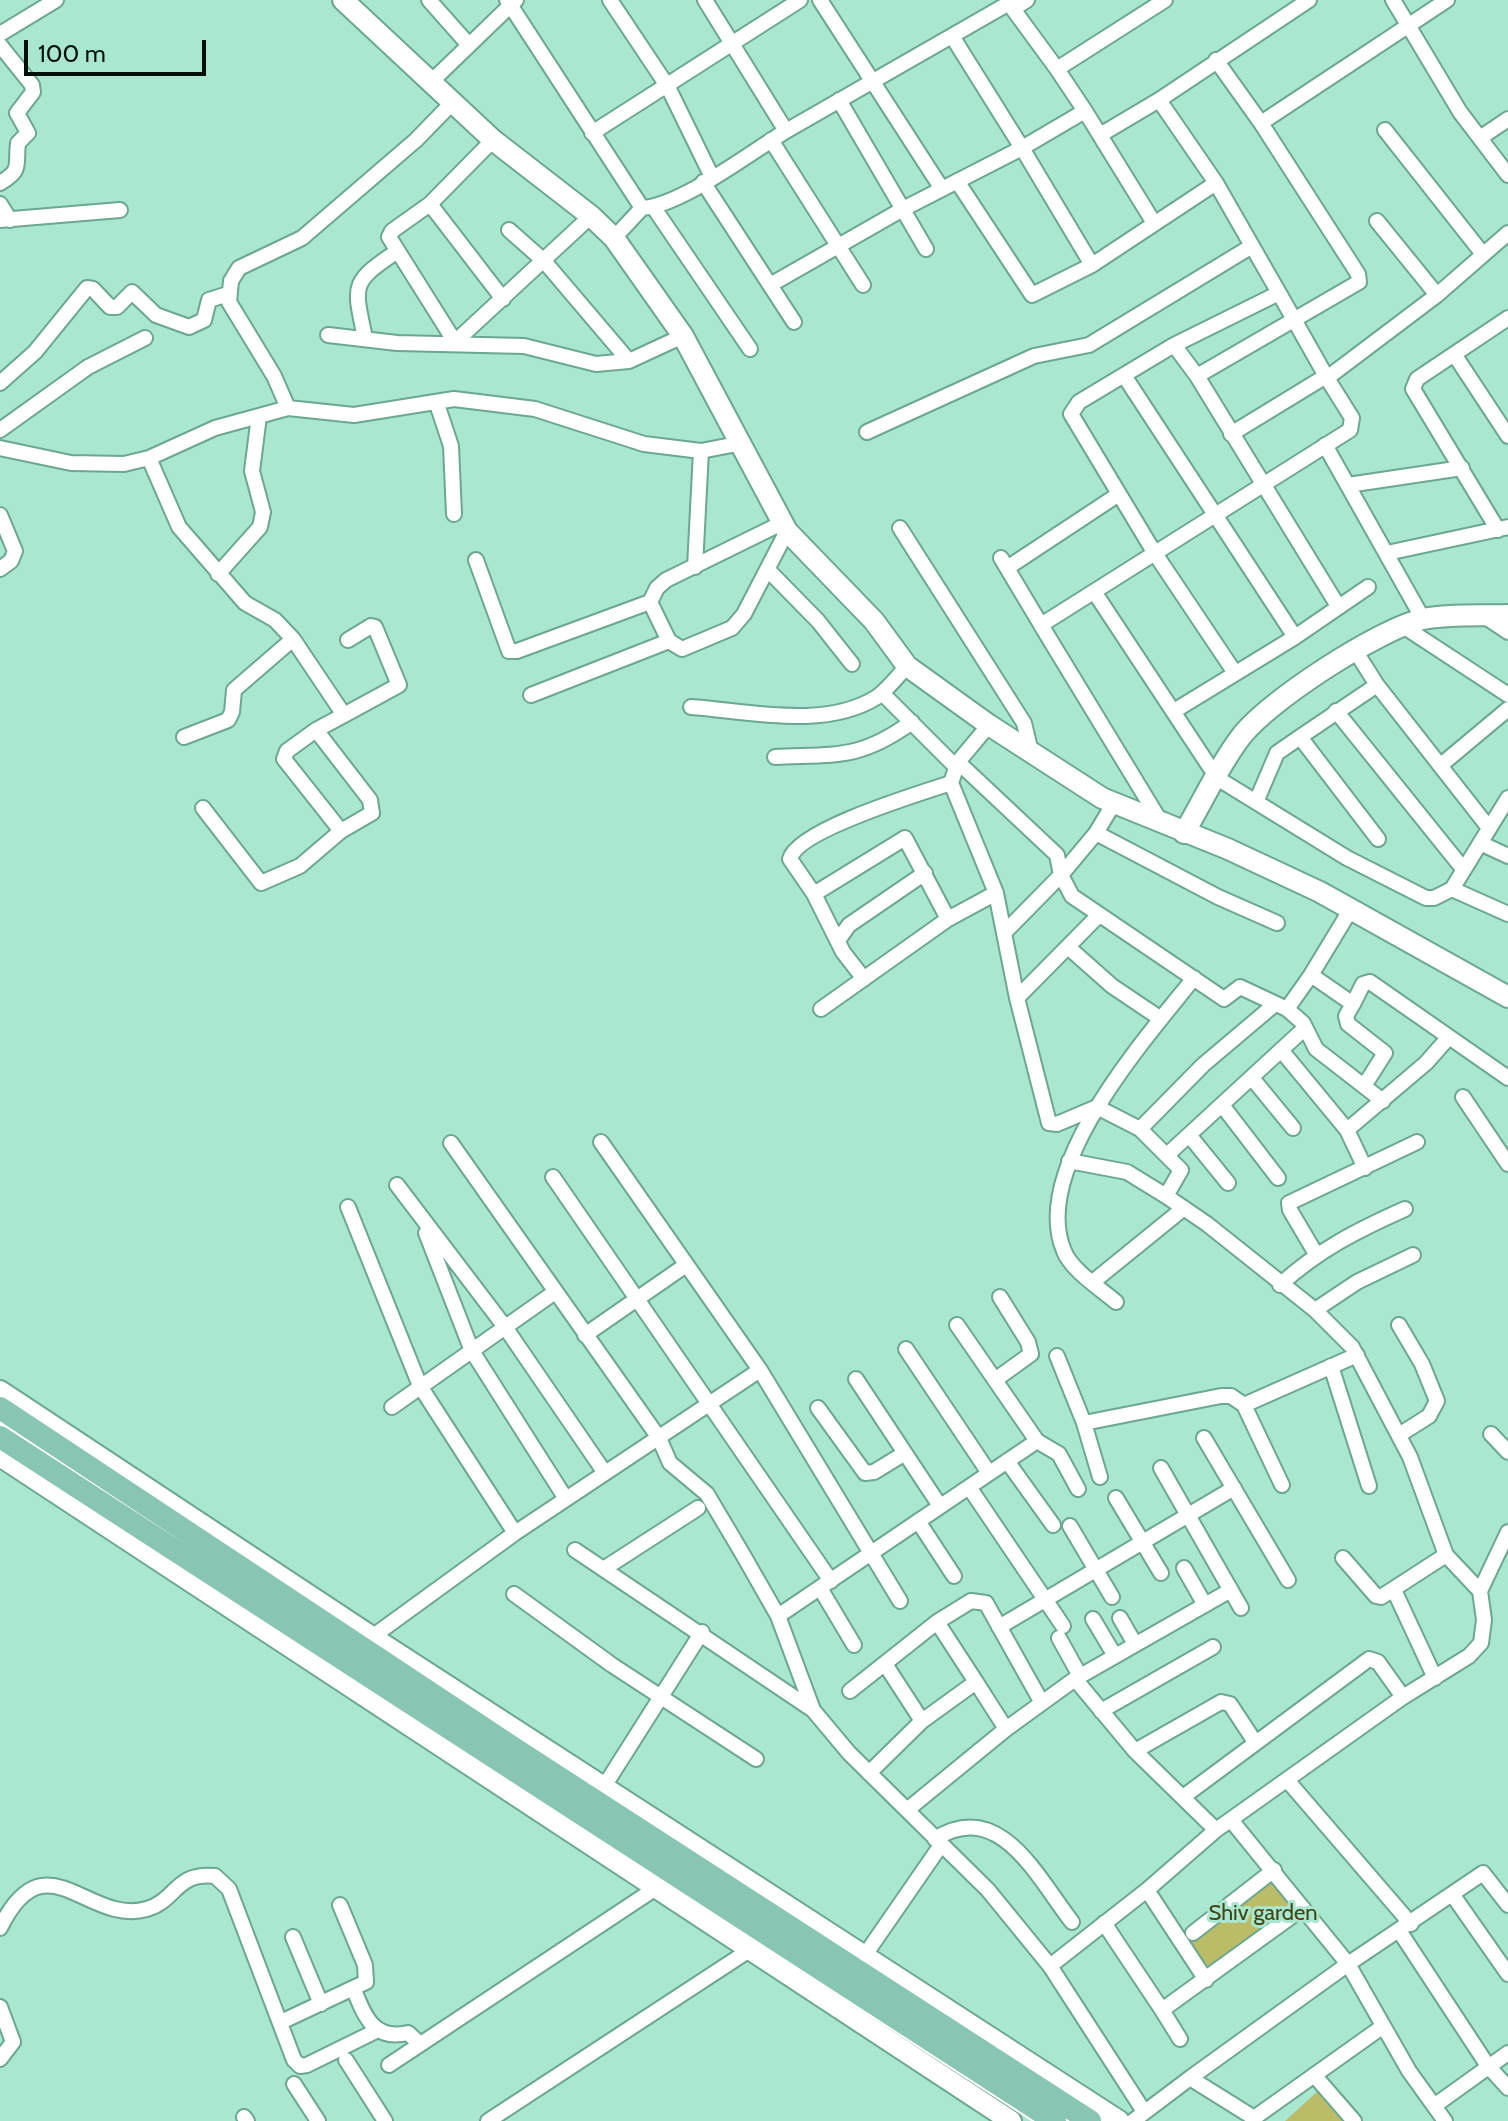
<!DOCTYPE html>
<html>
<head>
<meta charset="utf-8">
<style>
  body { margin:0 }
  #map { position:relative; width:1508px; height:2121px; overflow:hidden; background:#aae7d0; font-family:Cabin,sans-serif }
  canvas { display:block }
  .scale { position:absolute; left:24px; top:40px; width:182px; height:36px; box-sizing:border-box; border:4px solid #00110a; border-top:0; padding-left:10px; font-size:24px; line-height:28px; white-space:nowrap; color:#00110a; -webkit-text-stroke:6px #aae7d0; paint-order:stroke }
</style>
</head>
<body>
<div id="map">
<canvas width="1508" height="2121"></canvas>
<div class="scale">100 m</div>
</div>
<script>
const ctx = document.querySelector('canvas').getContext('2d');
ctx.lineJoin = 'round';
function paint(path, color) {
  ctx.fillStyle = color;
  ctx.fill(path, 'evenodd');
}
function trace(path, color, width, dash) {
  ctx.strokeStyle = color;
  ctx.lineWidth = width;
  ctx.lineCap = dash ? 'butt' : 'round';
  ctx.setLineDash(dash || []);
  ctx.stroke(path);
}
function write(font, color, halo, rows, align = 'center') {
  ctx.font = font + ' Cabin,sans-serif';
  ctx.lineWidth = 6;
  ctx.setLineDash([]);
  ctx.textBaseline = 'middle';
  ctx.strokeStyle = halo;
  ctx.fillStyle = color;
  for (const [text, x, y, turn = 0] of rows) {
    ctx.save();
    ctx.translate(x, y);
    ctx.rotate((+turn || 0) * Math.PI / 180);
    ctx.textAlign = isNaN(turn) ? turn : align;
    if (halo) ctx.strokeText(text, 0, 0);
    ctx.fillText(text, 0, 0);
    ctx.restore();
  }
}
paint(new Path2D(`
  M 1274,1875 L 1305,1914 L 1211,1979 L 1188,1942 Z
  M 1318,2091 L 1347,2121 L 1285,2121 Z`), '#babc68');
const street = new Path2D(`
  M 429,0 L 468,44
  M 507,0 L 642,208
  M 610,0 L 668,87 L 712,177
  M 820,0 L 942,189
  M 1027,0 L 1013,9 L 1057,69
  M 1165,0 L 1057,69 L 1085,111 L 1022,148 L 1092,265 L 1216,183 L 1279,293 L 1174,345 L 1079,402 L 1071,414 L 1154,552 L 1235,673
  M 1393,0 L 1460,112 L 1508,175
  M 0,34 L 56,0
  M 0,45 L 32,85 L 33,92 L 17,113 L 28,133 L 18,143 C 15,166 23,169 0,183
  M 1216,60 L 1261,123 L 1447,0
  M 431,82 L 516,0
  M 839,100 L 926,249
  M 1085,111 L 1154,223
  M 1385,130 L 1482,253
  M 786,131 L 1011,2
  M 592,133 L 800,0
  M 1100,135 L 1159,100
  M 1480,138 L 1508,119
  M 493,140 L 430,204 L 392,231 L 389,237 L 455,342 L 591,216
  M 771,140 L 863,285
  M 957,181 L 1032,295 L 1092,265
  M 703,182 L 794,322
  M 1216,183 L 1159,100 L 1309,0
  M 0,204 L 10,220
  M 430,204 L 503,299
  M 654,208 L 750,349
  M 0,220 L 120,210
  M 1377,221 L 1437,295
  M 509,230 L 544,261 L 629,361
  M 614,238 L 642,208 C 681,206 751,152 786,131 L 705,0
  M 770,285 L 903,209 L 1022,148 L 952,36
  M 1279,293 L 1327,378 L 1437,295 L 1508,233
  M 328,335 L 397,343 L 524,346 L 596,364 L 629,361 L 683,336
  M 365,338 C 354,285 350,283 396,252
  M 1174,345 L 1197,376 L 1338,606
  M 1454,354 L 1508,436
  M 1197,376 L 1359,282 L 1358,274 L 1261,123
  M 1125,377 L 1295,637 L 1368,587
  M 0,383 L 35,352 L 87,288 L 93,289 L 110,307 L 117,307 L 132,292 L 156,315 L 189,327 L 204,320 L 209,300 L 228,294
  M 437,404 L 451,446 L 454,514
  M 288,408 L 354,415 L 454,399 L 535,409 L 644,444 L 701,451 L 742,443
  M 0,430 L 88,367 L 145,338
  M 867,432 L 1034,356 L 1089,345 L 1252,246
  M 1231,434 L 1326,376
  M 1325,445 L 1423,619
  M 0,448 L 71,463 L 124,464 L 149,458 L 215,428 L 288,408 L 274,376 L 229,302 L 231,281 L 239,268 L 302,238 L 416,140 L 454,101
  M 149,458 L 179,527 L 245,603 L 275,620 L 293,639 L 344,715 L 316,730 L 370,800 L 372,813 L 341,831 L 300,866 L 261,883 L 203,808
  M 1348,485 L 1462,468
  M 0,515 L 15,551 L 11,561 L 0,569
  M 900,528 L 1024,723 L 1031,752
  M 1498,530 L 1413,389 L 1417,379 L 1508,318
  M 1387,553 L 1508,527
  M 1001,558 L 1041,625
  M 476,560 L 509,651 L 517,651 L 650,602 L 669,641 L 682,649 L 732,628 L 744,614 L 787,531
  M 695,567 L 701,451
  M 1007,568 L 1119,494
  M 768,570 L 818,621 L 852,664
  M 218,574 L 260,527 L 263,512 L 252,471 L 259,416
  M 1095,593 L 1217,778 L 1347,858 L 1426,898 L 1434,898 L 1452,889 L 1508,914
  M 650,602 L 657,588 L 666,580 L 782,523
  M 1484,616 L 1508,632
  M 1403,626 L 1508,695
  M 1356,652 L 1377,685 L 1489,828
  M 1377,685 L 1303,735 L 1303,741 L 1378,839
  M 882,693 L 956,767
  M 531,695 L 669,641
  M 691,707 C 748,711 825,730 877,697 C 888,689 898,676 907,666
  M 1174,711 L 1295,637
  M 1336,711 L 1464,870
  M 344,715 L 399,685 L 375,627 L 371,626 L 348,640
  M 989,725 L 958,762 L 951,783 L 996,893 L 1017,998 L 1049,1123 L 1057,1124 L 1097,1107 L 1140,1129 L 1181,1170 L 1166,1196 L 1207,1224 L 1315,1310 L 1352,1347 L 1410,1457 L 1446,1555 L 1480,1591
  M 316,730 L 287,751 L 284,759 L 341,831
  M 184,737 L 228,720 L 232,712 L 234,690 L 293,639
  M 775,757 C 837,754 859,760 912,722
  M 958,762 L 1057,855 L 1061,875 L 1072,896 L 1224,999 L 1240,987 L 1287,1009 L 1311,975 L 1353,1004 L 1363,984 L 1370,982 L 1508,1078
  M 1441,765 L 1508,709
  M 1256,802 L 1277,753 L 1303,735
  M 1114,803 L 1096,833 L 1218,897 L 1277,923
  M 1162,824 L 1041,625 L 1350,430 L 1352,418 L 1327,378
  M 1480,843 L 1508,856
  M 1452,889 L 1508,798
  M 814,894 L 843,952 L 864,979
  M 948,919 L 905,838 L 814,894 L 790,859 C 797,830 921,793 951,783
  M 1004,933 L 1061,875 L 1096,833
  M 839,939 L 849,925 L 925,873
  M 1068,947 L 1112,986 L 1161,1019
  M 1311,975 L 1351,909
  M 1017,998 L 1098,916
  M 1353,1004 L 1346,1016 L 1348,1024 L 1385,1053 L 1364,1086
  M 821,1009 L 948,919 L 996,893
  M 1287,1009 L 1303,1023 L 1316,1049 L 1383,1101
  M 1281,1050 L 1347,1130 L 1365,1168
  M 1252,1078 L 1293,1128
  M 1463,1097 L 1508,1164
  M 1222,1105 L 1278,1178
  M 1140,1129 L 1203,1065 L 1274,1005
  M 1347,1130 L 1426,1063 L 1449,1037
  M 1189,1135 L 1228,1183
  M 601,1142 L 760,1370 L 900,1601
  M 451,1143 L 659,1438 L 670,1463 L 707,1494 L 742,1553 L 778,1616 L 813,1710
  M 1167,1155 L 1305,1028
  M 1069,1161 L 1127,1172 L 1166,1196
  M 553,1177 L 831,1581
  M 397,1185 L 505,1327 L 605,1473
  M 348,1207 L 420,1386 L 515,1533
  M 426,1233 L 472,1351 L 566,1499
  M 1316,1254 L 1290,1210 L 1289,1203 L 1417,1142
  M 1094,1281 L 1184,1208
  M 1280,1285 C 1318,1250 1358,1230 1405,1209
  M 1116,1302 C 1101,1289 1071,1270 1064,1251 C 1029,1169 1146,1038 1194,978
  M 1315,1310 L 1357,1282 L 1413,1255
  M 957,1325 L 1037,1441 L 1059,1454 L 1078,1489
  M 1399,1325 L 1422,1364 L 1437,1401 L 1429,1416 L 1399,1435
  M 585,1335 L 686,1265
  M 906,1349 L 989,1473
  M 1057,1356 L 1084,1423 L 1100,1477
  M 1331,1366 L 1369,1486
  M 856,1379 L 940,1506
  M 995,1380 L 1031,1354 L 1028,1342 L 1000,1297
  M 1244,1405 L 1282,1485
  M 392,1407 L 555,1292
  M 818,1408 L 865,1473 L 874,1472 L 905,1453
  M 1084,1423 L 1221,1396 L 1231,1396 L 1244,1405 L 1357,1355
  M 1491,1434 L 1508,1452
  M 1204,1438 L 1288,1580
  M 1007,1461 L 1053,1525
  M 1161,1468 L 1241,1608
  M 969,1487 L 1063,1626
  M 1116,1498 L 1161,1573
  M 918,1521 L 954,1576
  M 1070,1526 L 1112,1597
  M 575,1550 L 813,1710 L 849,1753 L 988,1890 L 1050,1966
  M 1343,1558 L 1376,1596 L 1381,1597 L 1446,1555
  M 605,1568 L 698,1508
  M 1184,1568 L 1205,1605
  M 820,1588 L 854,1645
  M 1394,1590 L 1435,1678
  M 514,1594 L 612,1665 L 756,1759
  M 778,1616 L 1037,1441
  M 1120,1618 L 1135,1644
  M 1093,1619 L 1115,1656
  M 937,1622 L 971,1601 L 986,1603 L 1042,1703
  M 999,1627 L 1234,1488
  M 372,1637 L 515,1533 L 760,1370
  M 1059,1638 L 1080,1676
  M 885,1664 L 922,1721
  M 1075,1679 L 1135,1751 L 1216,1830
  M 850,1691 L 937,1622 L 976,1682
  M 1101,1711 L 1213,1647
  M 1135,1751 L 1221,1702 L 1230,1704 L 1255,1742
  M 869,1773 L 922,1721 L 976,1682 L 1006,1729
  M 1287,1780 L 1411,1924
  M 605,1785 L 702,1632
  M 1183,1797 L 1369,1659 L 1378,1662 L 1403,1697
  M 907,1810 L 1006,1729 L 1075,1679 L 1231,1590
  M 1231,1820 L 1348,1964 L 1483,1873 L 1508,1905
  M 935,1839 C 1000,1798 1037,1877 1072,1922
  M 1147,1890 L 1206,1980
  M 1452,1894 L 1508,1974
  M 1104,1923 L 1162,2010 L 1303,1908
  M 0,1928 C 46,1835 87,1926 147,1909 C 177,1900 175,1872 215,1876 L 229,1889 L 294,2060 L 300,2066 L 307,2065 L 376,2031
  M 1400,1932 L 1488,2066 L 1508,2088
  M 1193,1933 L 1274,1870
  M 293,1937 L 321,2004
  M 865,1955 L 941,1845
  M 354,1990 C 365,2017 374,2041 408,2033 L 420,2044
  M 0,2007 L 13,2042 L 0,2059
  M 1162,2010 L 1180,2039
  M 281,2022 L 366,1982 L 365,1965 L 340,1905
  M 1382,2027 L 1254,2118 L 1190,2078 L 1348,1964 L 1409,2071 L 1445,2121
  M 346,2060 L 385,2121
  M 389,2065 L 656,1888
  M 1314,2075 L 1354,2121
  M 294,2084 L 318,2121
  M 1434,2106 L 1508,2053
  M 1143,2110 L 1050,1966 L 1147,1890 L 1216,1830 L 1403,1697 L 1469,1656 L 1481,1643 L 1484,1620 L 1480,1591 L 1508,1532
  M 244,2117 L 247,2121
  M 488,2121 L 748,1951
  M 1133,2121 L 1190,2078`);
const secondary = new Path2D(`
  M 343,0 L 493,140 L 591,216 L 614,238 L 683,336 L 787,531 L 874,621 L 907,666 L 989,725 L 1102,798 L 1228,849 L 1320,892 L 1508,997
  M 1184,833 C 1202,803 1218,767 1240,738 C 1266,702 1379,629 1423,619 C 1449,614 1481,616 1508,615
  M 0,1391 L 372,1637 L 1119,2121
  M 0,1456 L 1011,2121`);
const primary = new Path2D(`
  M 0,1408 L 518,1751 L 1090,2121
  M 0,1437 L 1055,2121`);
trace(street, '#6ba791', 18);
trace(secondary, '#6ba791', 24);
trace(primary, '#fff', 26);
trace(street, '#fff', 14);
trace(secondary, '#fff', 20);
trace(primary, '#88c5b3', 22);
write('22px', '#434414', '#aae7d0', [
  ["Shiv garden",1263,1914]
]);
</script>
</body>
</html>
